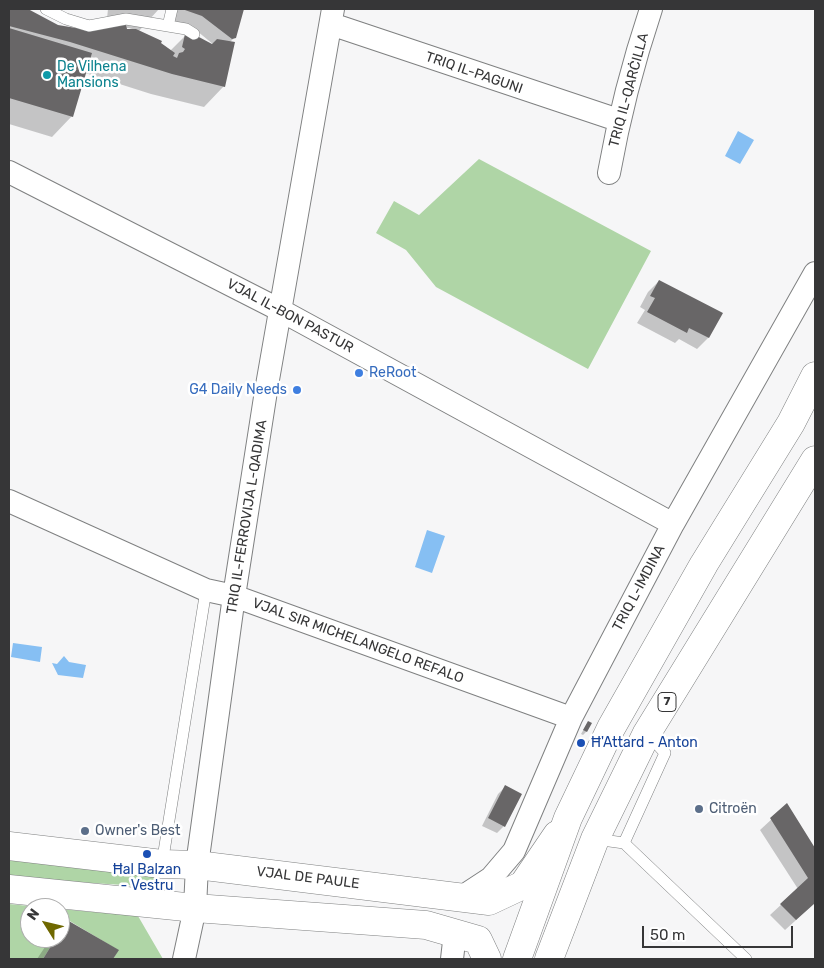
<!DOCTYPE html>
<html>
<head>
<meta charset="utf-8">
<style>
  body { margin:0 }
  #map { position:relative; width:824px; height:968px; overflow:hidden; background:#f6f6f7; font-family:Rubik,sans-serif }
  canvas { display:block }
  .frame { position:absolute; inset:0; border:10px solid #363637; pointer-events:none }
  .north { position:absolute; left:20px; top:898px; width:50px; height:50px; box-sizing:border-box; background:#fff; border:1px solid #afafaf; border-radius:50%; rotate:306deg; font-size:14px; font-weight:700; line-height:20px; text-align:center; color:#363637 }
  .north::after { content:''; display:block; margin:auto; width:18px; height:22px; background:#6f6800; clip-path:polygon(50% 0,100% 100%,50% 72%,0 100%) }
  .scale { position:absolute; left:642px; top:926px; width:151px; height:22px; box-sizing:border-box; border:2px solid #363637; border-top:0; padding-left:6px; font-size:15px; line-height:18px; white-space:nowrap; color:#363637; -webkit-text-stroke:4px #fff; paint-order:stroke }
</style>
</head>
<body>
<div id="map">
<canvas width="824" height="968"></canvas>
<div class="frame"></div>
<div class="north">N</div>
<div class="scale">50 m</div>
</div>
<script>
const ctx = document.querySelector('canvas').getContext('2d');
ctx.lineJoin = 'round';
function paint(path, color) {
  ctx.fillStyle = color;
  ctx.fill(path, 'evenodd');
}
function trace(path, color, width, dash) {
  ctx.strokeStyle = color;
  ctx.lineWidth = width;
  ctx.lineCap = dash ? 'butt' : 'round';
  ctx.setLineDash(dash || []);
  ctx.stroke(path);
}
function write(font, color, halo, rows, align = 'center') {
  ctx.font = font + ' Rubik,sans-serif';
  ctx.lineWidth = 5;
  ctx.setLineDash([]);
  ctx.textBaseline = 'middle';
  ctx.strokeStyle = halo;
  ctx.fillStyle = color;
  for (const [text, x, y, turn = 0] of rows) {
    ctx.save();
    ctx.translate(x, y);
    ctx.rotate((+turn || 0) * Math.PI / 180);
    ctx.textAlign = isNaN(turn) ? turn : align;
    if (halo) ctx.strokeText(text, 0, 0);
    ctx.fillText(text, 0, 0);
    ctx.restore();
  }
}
paint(new Path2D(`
  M 479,159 L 651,251 L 588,369 L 436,287 L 406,250 L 376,233 L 394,201 L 419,215 Z
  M 9,858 L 158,874 L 157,887 L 9,878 Z
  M 9,904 L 49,908 L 30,908 L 30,938 L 56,938 L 43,959 L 9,959 Z
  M 60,909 L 138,916 L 163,959 L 113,959 L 118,950 L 68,920 L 60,932 Z`), '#afd5a6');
paint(new Path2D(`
  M 738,131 L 754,140 L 740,164 L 725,156 Z
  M 427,530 L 445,536 L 432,573 L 415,567 Z
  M 13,643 L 42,647 L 40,662 L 11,657 Z
  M 64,656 L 69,662 L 86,665 L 83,678 L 58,675 L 52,663 L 57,664 Z`), '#86bff3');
paint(new Path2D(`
  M 9,9 L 26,9 L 57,26 L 87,31 L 106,28 L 108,9 L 159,9 L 138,32 L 170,51 L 185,36 L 213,46 L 214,45 L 191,26 L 173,21 L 178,9 L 243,9 L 234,38 L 230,42 L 224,86 L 204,107 L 151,94 L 85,73 L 72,116 L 52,137 L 9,124 ZM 126,28 L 129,28 L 135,30 L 126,30 Z
  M 659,281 L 721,314 L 708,338 L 697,349 L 679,339 L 675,343 L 637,323 L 645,310 L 640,307 L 648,292 Z
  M 588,722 L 586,732 L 583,735 L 581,734 Z
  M 505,787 L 504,826 L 497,833 L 482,826 L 498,794 Z
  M 787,805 L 815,850 L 815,903 L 785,930 L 770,915 L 798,889 L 760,830 Z
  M 68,921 L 117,951 L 112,959 L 37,959 L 51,938 L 60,938 L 60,929 Z`), '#0003');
paint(new Path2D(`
  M 9,9 L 28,9 L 58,25 L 76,28 L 126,25 L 127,29 L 136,29 L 162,41 L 161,43 L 175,53 L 173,56 L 177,58 L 179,53 L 183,52 L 185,49 L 182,47 L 185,34 L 197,36 L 212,44 L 217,39 L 235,42 L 225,87 L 172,74 L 70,42 L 9,26 Z
  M 182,9 L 244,9 L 236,38 L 232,39 L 202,16 Z
  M 9,28 L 92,53 L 73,117 L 9,98 Z
  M 659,280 L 723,313 L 709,338 L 689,328 L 687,333 L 647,312 L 655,298 L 650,296 Z
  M 588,721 L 592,723 L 587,732 L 583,730 Z
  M 505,785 L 522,794 L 505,827 L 488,818 Z
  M 787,803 L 815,848 L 815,903 L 796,920 L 780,904 L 808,878 L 770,818 Z
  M 67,920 L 119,950 L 113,959 L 43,959 L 56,938 L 60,938 L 60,932 Z`), '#686667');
const lane = new Path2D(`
  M 46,9 L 66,19 L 89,26 L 126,19 L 186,29 L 194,34
  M 168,26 L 172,9
  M 595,839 L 624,843 L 746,959
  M 624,843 L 665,753 L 647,733
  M 162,864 L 206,590`);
const street = new Path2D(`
  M 331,24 L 618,120
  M 9,172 L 280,310 L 673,524
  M 609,173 C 619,117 633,63 651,9
  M 9,501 L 206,590 L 234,596 L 571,718
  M 462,897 L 491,878 L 514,851 L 571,718 L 673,524 L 815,273
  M 184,959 L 195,908 L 197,865 L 234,596 L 266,391 L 333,9
  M 452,959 L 455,933`);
const secondary = new Path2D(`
  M 9,846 L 162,864 L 197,865 L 489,901 L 523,885 L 557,835
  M 9,889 L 195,908 L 426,925 L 478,940 L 487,959`);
const highway = new Path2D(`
  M 517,959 L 568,818 L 611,728 L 704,564 L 791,423 L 815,376
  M 549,959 L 595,839 L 647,733 L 815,460`);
trace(lane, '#7f8081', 12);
trace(street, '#7f8081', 24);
trace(secondary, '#7f8081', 29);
trace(highway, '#7f8081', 29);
trace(lane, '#fff', 11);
trace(street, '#fff', 22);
trace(secondary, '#fff', 28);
trace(highway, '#fff', 28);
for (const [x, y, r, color] of [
  [47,75,5,"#0f9aa8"],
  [359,373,5,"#3f7fe0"],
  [297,390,5,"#3f7fe0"],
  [581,743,5,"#1a4fb4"],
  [699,809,5,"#5c6f8a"],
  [85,831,5,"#5c6f8a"],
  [147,854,5,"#1a4fb4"]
]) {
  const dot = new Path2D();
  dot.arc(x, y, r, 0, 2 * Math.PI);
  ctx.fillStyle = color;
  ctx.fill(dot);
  trace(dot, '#fff', 2);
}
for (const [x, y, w] of [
  [667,702,18]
]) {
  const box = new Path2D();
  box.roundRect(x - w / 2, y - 9.5, w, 19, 4);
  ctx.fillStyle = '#fff';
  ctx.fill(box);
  trace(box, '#363637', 1);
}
write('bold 12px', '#363637', null, [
  ["7",667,702]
]);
write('14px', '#0d838f', '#fff', [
  ["De Vilhena",57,67],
  ["Mansions",57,83]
], 'left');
write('14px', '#363637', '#fff', [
  ["TRIQ IL-PAGUNI",474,73,19],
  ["TRIQ IL-QARĊILLA",629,90,-75],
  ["VJAL IL-BON PASTUR",290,316,28],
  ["TRIQ IL-FERROVIJA L-QADIMA",247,517,-81],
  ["TRIQ L-IMDINA",639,588,-62],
  ["VJAL SIR MICHELANGELO REFALO",358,641,20],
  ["VJAL DE PAULE",308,878,7]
]);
write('14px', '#366cbe', '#fff', [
  ["ReRoot",369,373],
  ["G4 Daily Needs",287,390,"right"]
], 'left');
write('14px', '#164399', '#fff', [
  ["Ħ'Attard - Anton",591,743],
  ["Ħal Balzan",147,870,"center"],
  ["- Vestru",147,886,"center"]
], 'left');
write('14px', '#4e5e75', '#fff', [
  ["Citroën",709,809],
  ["Owner's Best",95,831]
], 'left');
</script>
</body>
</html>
